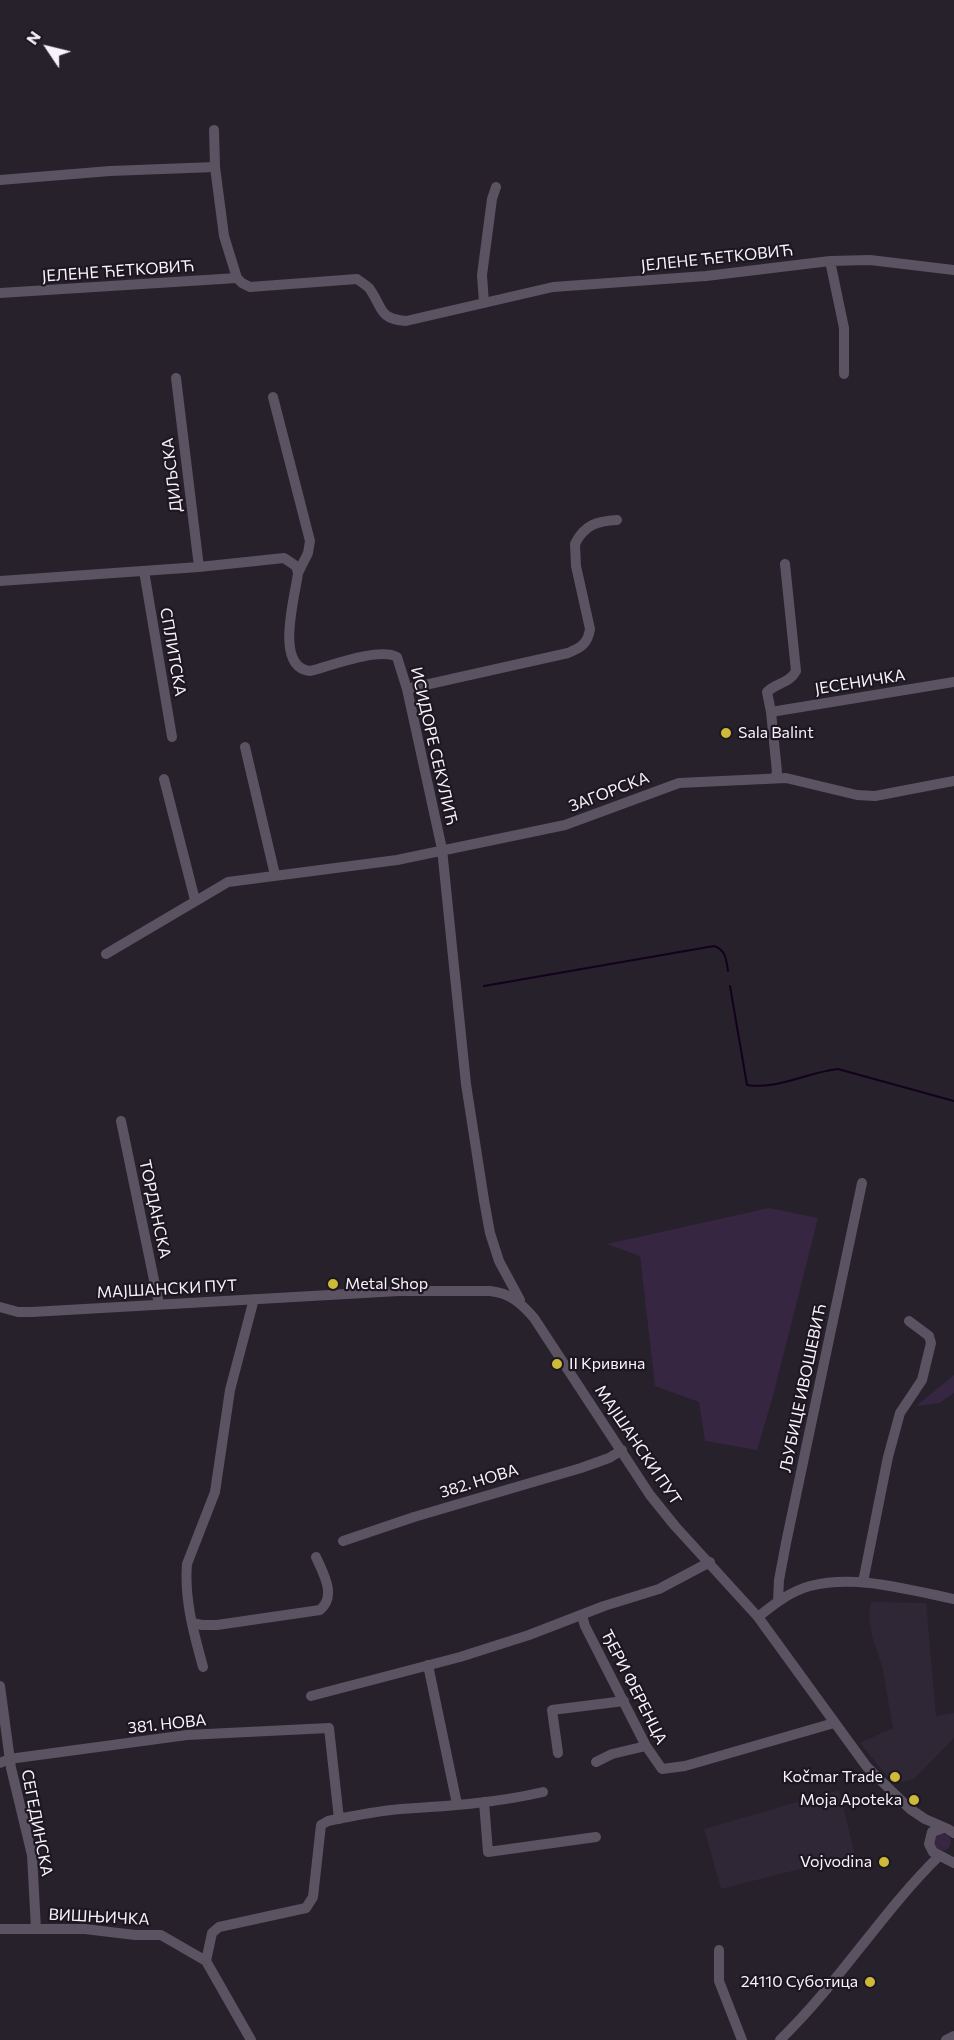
<!DOCTYPE html>
<html>
<head>
<meta charset="utf-8">
<style>
  body { margin:0 }
  #map { position:relative; width:954px; height:2040px; overflow:hidden; background:#26212a; font-family:Commissioner,sans-serif }
  canvas { display:block }
  .north { position:absolute; left:18px; top:18px; width:60px; height:60px; -webkit-text-stroke:4px #1d1721; paint-order:stroke; rotate:305deg; font-size:16px; font-weight:700; line-height:24px; text-align:center; color:#f7f3fa }
  .north::after { content:''; display:block; margin:auto; width:21px; height:27px; background:#f7f3fa; clip-path:polygon(50% 0,100% 100%,50% 72%,0 100%) }
</style>
</head>
<body>
<div id="map">
<canvas width="954" height="2040"></canvas>
<div class="north">N</div>
</div>
<script>
const ctx = document.querySelector('canvas').getContext('2d');
ctx.lineJoin = 'round';
function paint(path, color) {
  ctx.fillStyle = color;
  ctx.fill(path, 'evenodd');
}
function trace(path, color, width, dash) {
  ctx.strokeStyle = color;
  ctx.lineWidth = width;
  ctx.lineCap = dash ? 'butt' : 'round';
  ctx.setLineDash(dash || []);
  ctx.stroke(path);
}
function write(font, color, halo, rows, align = 'center') {
  ctx.font = font + ' Commissioner,sans-serif';
  ctx.lineWidth = 4.5;
  ctx.setLineDash([]);
  ctx.textBaseline = 'middle';
  ctx.strokeStyle = halo;
  ctx.fillStyle = color;
  for (const [text, x, y, turn = 0] of rows) {
    ctx.save();
    ctx.translate(x, y);
    ctx.rotate((+turn || 0) * Math.PI / 180);
    ctx.textAlign = isNaN(turn) ? turn : align;
    if (halo) ctx.strokeText(text, 0, 0);
    ctx.fillText(text, 0, 0);
    ctx.restore();
  }
}
paint(new Path2D(`
  M 871,1602 L 926,1603 L 936,1716 L 954,1713 L 954,1738 L 914,1779 L 894,1784 L 860,1743 L 893,1728 L 882,1666 L 872,1636 L 869,1616 Z
  M 839,1790 L 855,1855 L 721,1889 L 704,1829 Z`), '#302736');
paint(new Path2D(`
  M 769,1208 L 818,1218 L 773,1396 L 757,1450 L 705,1441 L 699,1402 L 655,1386 L 640,1256 L 607,1244 Z
  M 954,1375 L 954,1393 L 939,1403 L 916,1406 Z
  M933 1842a9 9 0 1 1 18 0a9 9 0 1 1-18 0Z`), '#362642');
trace(new Path2D(`
  M 484,986 L 714,946 C 726,950 726,959 728,971
  M 730,986 L 747,1085 C 777,1090 808,1072 838,1069 L 954,1101`), '#12021d', 2);
trace(new Path2D(`
  M 214,130 L 215,167 L 224,236 L 237,278
  M 0,180 L 110,171 L 215,167
  M 830,261 L 844,328 L 844,374
  M 0,293 L 237,278 L 242,283 L 250,287 L 357,279 C 361,282 366,285 369,288 C 383,307 378,319 406,321 L 553,287 L 706,276 L 830,261 L 870,260 L 954,270
  M 484,303 L 482,275 L 492,199 L 496,187
  M 176,378 L 199,567
  M 273,397 L 310,541 L 308,553 L 298,573
  M 144,571 L 172,737
  M 0,581 L 199,567 L 284,558 L 296,566 L 298,573 C 295,598 274,667 310,671 C 330,666 379,647 397,657 L 407,689 L 442,849 L 466,1084 L 484,1200 L 490,1233 L 499,1261 L 520,1300
  M 407,689 L 568,653 C 580,648 588,644 590,629 L 576,566 L 575,544 C 584,525 597,521 617,520
  M 771,712 L 954,682
  M 245,747 L 275,875
  M 775,778 L 777,772 L 771,712 L 767,692 C 776,683 790,683 796,671 L 785,564
  M 164,779 L 195,900
  M 106,954 L 228,882 L 397,860 L 565,825 L 679,783 L 786,778 L 857,795 L 875,796 L 954,781
  M 121,1121 L 159,1304
  M 0,1307 L 18,1312 L 32,1312 L 399,1291 L 490,1291 C 510,1293 521,1303 534,1318 L 650,1495 L 675,1526 L 758,1617 L 867,1767 L 910,1809 L 925,1819 L 948,1829 L 954,1833
  M 343,1541 L 414,1517 L 581,1468 L 609,1458 L 622,1450
  M 863,1582 L 888,1457 L 900,1413 L 922,1380 L 931,1343 L 929,1336 L 909,1321
  M 778,1601 L 779,1580 L 786,1543 L 862,1183
  M 582,1616 L 585,1626 L 646,1746 L 662,1769 L 685,1766 L 834,1723
  M 758,1617 C 774,1604 791,1591 810,1586 C 857,1574 908,1590 954,1599
  M 192,1623 L 202,1625 L 217,1625 L 320,1610 C 337,1596 323,1573 316,1557
  M 428,1665 L 457,1804
  M 203,1667 C 194,1634 184,1599 187,1564 L 215,1492 L 230,1390 L 254,1299
  M 0,1686 L 11,1768 L 32,1855 L 36,1929
  M 311,1696 L 460,1657 L 529,1635 L 604,1606 L 659,1589 L 710,1562
  M 558,1753 L 552,1710 L 624,1701
  M 596,1762 L 612,1754 L 646,1746
  M 0,1763 L 9,1759 L 187,1735 L 329,1728 L 339,1819
  M 484,1802 L 488,1852 L 596,1837
  M 943,1828 L 932,1832 L 929,1844 L 933,1852 L 954,1863
  M 0,1929 L 85,1929 L 135,1935 L 161,1935 L 206,1961 L 251,2040
  M 719,1950 L 719,1981 L 742,2040
  M 206,1961 L 212,1933 L 219,1927 L 306,1908 L 313,1897 L 321,1825 L 328,1821 C 352,1816 376,1811 401,1809 C 449,1806 496,1803 543,1792
  M 780,2040 C 839,1983 881,1913 939,1856
  M 946,2040 L 954,2036`), '#5b5262', 10);
for (const [x, y, r, color] of [
  [726,733,6,"#ceb938"],
  [333,1284,6,"#ceb938"],
  [557,1364,6,"#ceb938"],
  [895,1777,6,"#ceb938"],
  [914,1800,6,"#ceb938"],
  [884,1862,6,"#ceb938"],
  [870,1982,6,"#ceb938"]
]) {
  const dot = new Path2D();
  dot.arc(x, y, r, 0, 2 * Math.PI);
  ctx.fillStyle = color;
  ctx.fill(dot);
  trace(dot, '#1d1721', 2);
}
write('16px', '#f7f3fa', '#1d1721', [
  ["ЈЕЛЕНЕ ЋЕТКОВИЋ",717,258,-6],
  ["ЈЕЛЕНЕ ЋЕТКОВИЋ",118,271,-4],
  ["ДИЉСКА",172,475,-97],
  ["СПЛИТСКА",173,652,80],
  ["ЈЕСЕНИЧКА",860,682,-9],
  ["ИСИДОРЕ СЕКУЛИЋ",434,746,77],
  ["ЗАГОРСКА",609,792,-21],
  ["ТОРДАНСКА",155,1209,78],
  ["МАЈШАНСКИ ПУТ",167,1289,-3],
  ["ЉУБИЦЕ ИВОШЕВИЋ",803,1388,-78],
  ["МАЈШАНСКИ ПУТ",638,1445,56],
  ["382. НОВА",479,1481,-17],
  ["ЂЕРИ ФЕРЕНЦА",634,1687,63],
  ["381. НОВА",167,1724,-6],
  ["СЕГЕДИНСКА",37,1823,79],
  ["ВИШЊИЧКА",99,1917,3]
]);
write('16px', '#f7f3fa', '#1d1721', [
  ["Sala Balint",738,733,"left"],
  ["Metal Shop",345,1284,"left"],
  ["II Кривина",569,1364,"left"],
  ["Kočmar Trade",883,1777],
  ["Moja Apoteka",902,1800],
  ["Vojvodina",872,1862],
  ["24110 Суботица",858,1982]
], 'right');
</script>
</body>
</html>
